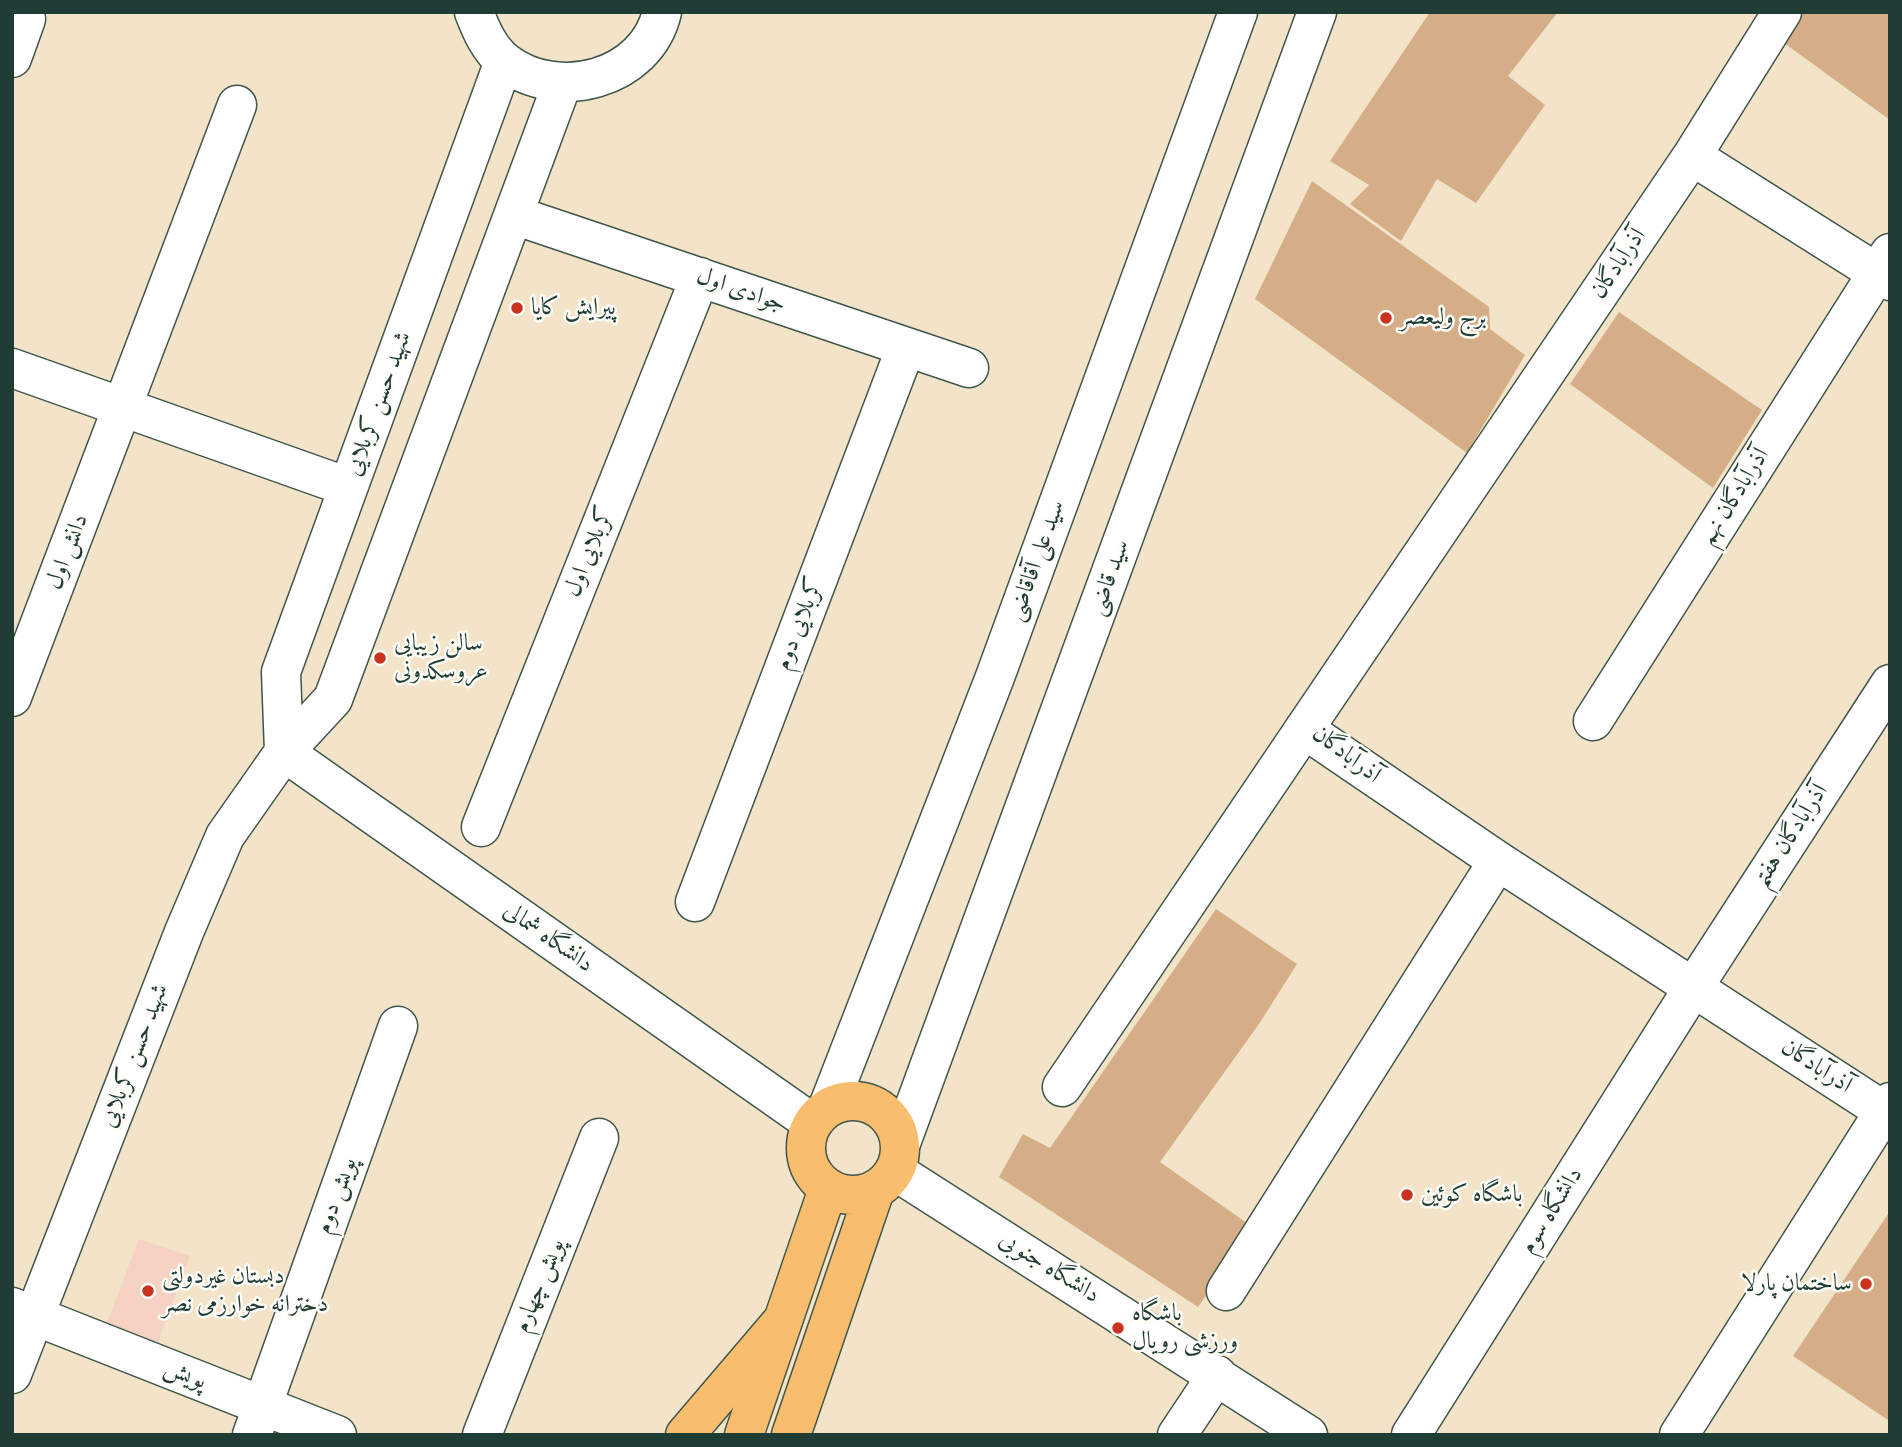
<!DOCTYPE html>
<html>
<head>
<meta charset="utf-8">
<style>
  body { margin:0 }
  #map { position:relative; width:1902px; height:1447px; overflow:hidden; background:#f3e4c9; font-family:"Libre Bodoni",serif }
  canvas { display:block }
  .frame { position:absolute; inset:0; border:14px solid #1f3d34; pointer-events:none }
</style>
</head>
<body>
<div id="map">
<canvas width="1902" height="1447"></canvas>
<div class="frame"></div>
</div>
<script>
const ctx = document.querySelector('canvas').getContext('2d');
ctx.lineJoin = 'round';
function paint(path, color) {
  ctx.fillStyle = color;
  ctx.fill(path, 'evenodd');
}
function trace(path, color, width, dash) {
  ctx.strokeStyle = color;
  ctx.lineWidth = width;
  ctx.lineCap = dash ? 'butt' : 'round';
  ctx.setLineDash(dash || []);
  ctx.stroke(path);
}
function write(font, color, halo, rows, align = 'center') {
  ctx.font = font + ' "Libre Bodoni",Amiri,serif';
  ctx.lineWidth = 5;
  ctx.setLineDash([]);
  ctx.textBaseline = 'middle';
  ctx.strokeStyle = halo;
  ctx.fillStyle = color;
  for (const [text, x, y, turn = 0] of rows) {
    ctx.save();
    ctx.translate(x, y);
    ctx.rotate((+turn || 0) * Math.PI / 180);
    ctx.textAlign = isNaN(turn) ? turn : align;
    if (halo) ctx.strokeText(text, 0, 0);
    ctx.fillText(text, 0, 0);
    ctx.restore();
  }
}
paint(new Path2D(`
  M 139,1239 L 190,1256 L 158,1342 L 106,1325 Z`), '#f6d2c4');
paint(new Path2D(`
  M 1430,12 L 1558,12 L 1508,76 L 1545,105 L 1476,203 L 1437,179 L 1401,241 L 1350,204 L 1369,185 L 1330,161 Z
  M 1803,12 L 1890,12 L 1890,120 L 1784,43 Z
  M 1312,181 L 1489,307 L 1490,329 L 1525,355 L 1467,453 L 1255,299 Z
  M 1619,312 L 1762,410 L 1713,488 L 1570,384 Z
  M 1216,909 L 1297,964 L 1259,1024 L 1160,1162 L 1254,1228 L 1198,1307 L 999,1177 L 1023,1134 L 1050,1148 Z
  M 1890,1211 L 1890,1417 L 1888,1420 L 1793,1356 Z`), '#d5ae88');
const minor = new Path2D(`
  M 474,12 C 481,30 489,49 505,62 C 557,102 646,80 662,12
  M 12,58 L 26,19
  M 1692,156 L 1890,281
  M 514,215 L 969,368
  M 12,368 L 348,487
  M 12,697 L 237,105
  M 1593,721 L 1890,253
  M 1304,729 L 1498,861 L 1890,1115
  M 284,752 L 281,672 L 504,61
  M 284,752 L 812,1123
  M 481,827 L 700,277
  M 695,902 L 906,347
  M 1062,1087 L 1692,156 L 1782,12
  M 828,1107 L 995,677 L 1238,12
  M 901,1143 L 1317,12
  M 895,1171 L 1308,1435
  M 1226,1291 L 1498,861
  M 12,1307 L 337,1435
  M 12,1374 L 184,932 L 225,836 L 284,752 L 333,699 L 562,84
  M 252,1435 L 398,1026
  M 482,1435 L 599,1138
  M 1177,1435 L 1217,1375
  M 1411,1435 L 1693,988 L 1890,684
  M 1679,1435 L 1890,1102`);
const major = new Path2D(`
  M806 1148a47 47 0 1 1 94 0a47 47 0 1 1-94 0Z
  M 744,1435 L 828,1189
  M 791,1435 L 875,1190`);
const highway = new Path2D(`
  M 685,1435 L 783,1320`);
trace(minor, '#3f564a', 41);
trace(major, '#3f564a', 41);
trace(highway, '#3f564a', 41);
trace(minor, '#fff', 38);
trace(major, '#f9be6d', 38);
trace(highway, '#f9be6d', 38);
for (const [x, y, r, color] of [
  [517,308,7,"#c8321e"],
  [1386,318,7,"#c8321e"],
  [380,658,7,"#c8321e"],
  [1407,1195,7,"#c8321e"],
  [1866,1284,7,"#c8321e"],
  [148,1291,7,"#c8321e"],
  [1118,1328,7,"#c8321e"]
]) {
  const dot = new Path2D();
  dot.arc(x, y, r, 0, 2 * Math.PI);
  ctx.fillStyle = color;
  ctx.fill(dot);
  trace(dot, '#fdfcf7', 2.5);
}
write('24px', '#1f3d34', '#fdfcf7', [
  ["آذرآبادگان",1619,264,-56],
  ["جوادی اول",741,291,19],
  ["شهید حسن کربلایی",379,404,-70],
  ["آذرآبادگان نهم",1735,497,-58],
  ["دانش اول",68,552,-69],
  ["کربلایی اول",590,552,-68],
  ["سید علی آقاقاضی",1037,561,-70],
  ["سید قاضی",1110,578,-70],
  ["کربلایی دوم",800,624,-69],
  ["آذرآبادگان",1346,755,37],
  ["آذرآبادگان هفتم",1791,836,-57],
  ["دانشگاه شمالی",548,938,35],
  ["شهید حسن کربلایی",135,1056,-69],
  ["آذرآبادگان",1816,1067,33],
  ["پویش دوم",337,1196,-70],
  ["دانشگاه سوم",1552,1211,-58],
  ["دانشگاه جنوبی",1049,1268,32],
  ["پویش چهارم",540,1286,-68],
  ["پویش",185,1375,22]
]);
write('24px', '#1f3d34', '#fdfcf7', [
  ["پیرایش کایا",531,308],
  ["برج ولیعصر",1400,318],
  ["سالن زیبایی",394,644],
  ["عروسکدونی",394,672],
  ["باشگاه کوئین",1421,1195],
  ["دبستان غیردولتی",162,1277],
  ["دخترانه خوارزمی نصر",162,1305],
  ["ساختمان پارلا",1852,1284,"right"],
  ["باشگاه",1132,1314],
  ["ورزشی رویال",1132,1342]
], 'left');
</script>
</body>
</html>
